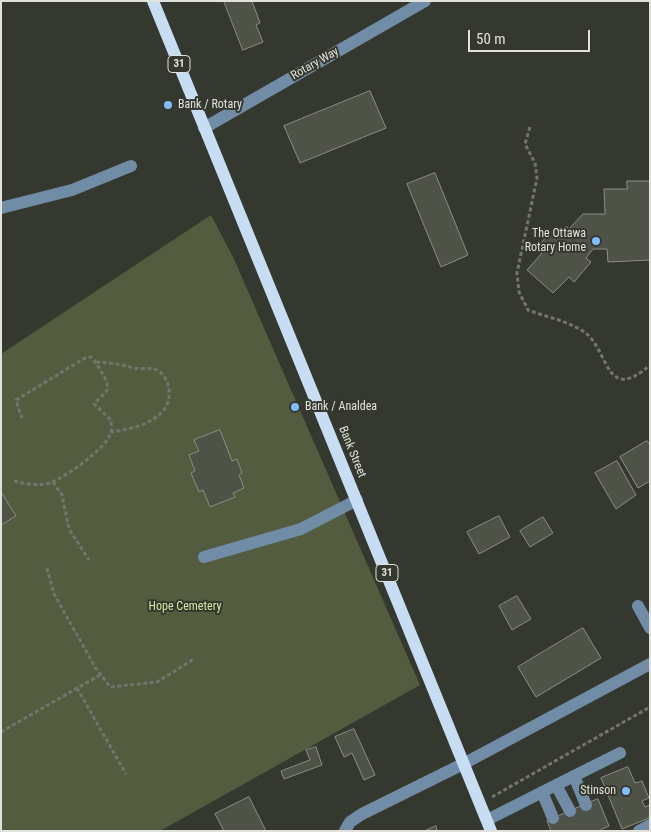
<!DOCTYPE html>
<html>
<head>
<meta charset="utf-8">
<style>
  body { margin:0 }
  #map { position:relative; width:651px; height:832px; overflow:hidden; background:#35382e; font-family:"Roboto Condensed",sans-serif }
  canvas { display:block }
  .frame { position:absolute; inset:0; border:2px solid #e0e2db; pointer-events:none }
  .scale { position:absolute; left:468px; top:30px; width:122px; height:22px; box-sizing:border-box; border:2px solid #e0e2db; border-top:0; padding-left:6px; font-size:15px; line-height:18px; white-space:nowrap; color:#e0e2db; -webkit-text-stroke:4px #35382e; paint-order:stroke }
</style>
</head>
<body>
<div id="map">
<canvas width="651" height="832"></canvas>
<div class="frame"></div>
<div class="scale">50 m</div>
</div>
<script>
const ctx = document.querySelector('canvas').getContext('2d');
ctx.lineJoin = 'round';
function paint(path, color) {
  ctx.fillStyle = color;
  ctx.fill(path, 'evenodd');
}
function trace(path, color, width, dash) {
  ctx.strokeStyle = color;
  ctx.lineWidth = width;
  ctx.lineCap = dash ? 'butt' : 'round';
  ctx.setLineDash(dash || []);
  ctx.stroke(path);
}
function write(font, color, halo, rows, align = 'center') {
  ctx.font = font + ' "Roboto Condensed",sans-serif';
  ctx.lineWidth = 4;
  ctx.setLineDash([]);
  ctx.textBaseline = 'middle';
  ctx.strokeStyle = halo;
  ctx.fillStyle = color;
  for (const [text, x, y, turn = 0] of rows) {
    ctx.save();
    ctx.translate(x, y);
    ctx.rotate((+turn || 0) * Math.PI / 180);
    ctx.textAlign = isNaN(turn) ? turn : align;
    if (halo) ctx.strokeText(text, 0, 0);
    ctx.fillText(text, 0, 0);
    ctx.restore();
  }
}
paint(new Path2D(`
  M 211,215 L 233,257 L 420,685 L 160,831 L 1,831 L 1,354 Z`), '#545c3f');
const building = new Path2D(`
  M 224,1 L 252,1 L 260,23 L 256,25 L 263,42 L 243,50 Z
  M 370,91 L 386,128 L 300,163 L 284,126 Z
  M 435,173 L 468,255 L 441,267 L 407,184 Z
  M 627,181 L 650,181 L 650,260 L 608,262 L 607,249 L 593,249 L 586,258 L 591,262 L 574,282 L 569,277 L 553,293 L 527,270 L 542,253 L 536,248 L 554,229 L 559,234 L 566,226 L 569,229 L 583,214 L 605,214 L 604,189 L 627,189 Z
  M 220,430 L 232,461 L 237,459 L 242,473 L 239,475 L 244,488 L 233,493 L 235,497 L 210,507 L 203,490 L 199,492 L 191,473 L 195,471 L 189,455 L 199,451 L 194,440 Z
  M 647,441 L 650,445 L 650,481 L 638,488 L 620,457 Z
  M 617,461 L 636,495 L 616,509 L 595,473 Z
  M 1,492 L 16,516 L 1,525 Z
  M 499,516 L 510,537 L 479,554 L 467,532 Z
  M 543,517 L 553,533 L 530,547 L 520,531 Z
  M 517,596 L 531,619 L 512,630 L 499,606 Z
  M 583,628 L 601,658 L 536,697 L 518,667 Z
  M 354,729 L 375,775 L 364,780 L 352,753 L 344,757 L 335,737 Z
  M 316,747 L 322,765 L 284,779 L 281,771 L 310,760 L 306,750 Z
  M 628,767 L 635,783 L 642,781 L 649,798 L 642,801 L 645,807 L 650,805 L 650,814 L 649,818 L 622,829 L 601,778 Z
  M 249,797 L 266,831 L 224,831 L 215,814 Z
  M 598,799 L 609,826 L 598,831 L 551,831 L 547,821 Z
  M 436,826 L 437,831 L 425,831 Z`);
paint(building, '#4f5347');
trace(building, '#8b8f82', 1);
trace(new Path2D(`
  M 586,805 L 597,831
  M 570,811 L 577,831
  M 553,818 L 558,831`), '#4f5248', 12, [12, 6]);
trace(new Path2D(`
  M 530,127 L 525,144 L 535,163 L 537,178 L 517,273 L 519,292 L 528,310 C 546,317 573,322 588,335 C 609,355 607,403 650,365
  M 96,362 C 110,363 121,364 134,368 C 141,370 149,367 157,370 C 163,373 168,381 169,389 C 173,420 134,429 111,432
  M 14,481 C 26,484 40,487 52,482 C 67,476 107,448 111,432 C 112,429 111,424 111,420 L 94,404 C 98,399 102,396 106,392 C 112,384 97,364 91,357 L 85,358 L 16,400 L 22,418
  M 53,482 L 62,495 L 69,529 L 89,560
  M 47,568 L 54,594 L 95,667 L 110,687 L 157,682 L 194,659
  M 77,688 L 126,774
  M 1,732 L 100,675
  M 492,797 L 650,707`), '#72756c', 3, [4, 2.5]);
trace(new Path2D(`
  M 204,128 L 425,1
  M 1,208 L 72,190 L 131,166
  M 204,557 L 301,529 L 357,500
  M 638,606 L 650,628
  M 556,785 L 570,811
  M 542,792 L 553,818
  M 586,805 L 574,776 L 620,753
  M 487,820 L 574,776
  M 345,831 L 350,822 L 362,814 L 465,763 L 650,664
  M 639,831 L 650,825`), '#718ca7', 12);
trace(new Path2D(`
  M 153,1 L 491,831`), '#c7ddf4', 12);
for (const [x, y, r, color] of [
  [168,105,5,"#80bdfa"],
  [596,241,5,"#80bdfa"],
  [295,407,5,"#80bdfa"],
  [626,791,5,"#80bdfa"]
]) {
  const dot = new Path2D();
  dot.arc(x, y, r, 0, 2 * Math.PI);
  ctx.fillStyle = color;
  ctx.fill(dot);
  trace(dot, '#35382e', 2);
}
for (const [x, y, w] of [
  [179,64,22],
  [387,573,22]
]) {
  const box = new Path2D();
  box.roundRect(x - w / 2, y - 8.5, w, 17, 4);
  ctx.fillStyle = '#35382e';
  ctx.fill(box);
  trace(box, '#e0e2db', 1);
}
write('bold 11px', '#e0e2db', null, [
  ["31",179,64],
  ["31",387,573]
]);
write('12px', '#e0e2db', '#35382e', [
  ["Rotary Way",315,64,-30],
  ["Bank Street",352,452,68]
]);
write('12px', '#e0e2db', '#35382e', [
  ["Bank / Rotary",178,105],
  ["The Ottawa",586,234,"right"],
  ["Rotary Home",586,248,"right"],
  ["Bank / Analdea",305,407],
  ["Stinson",616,791,"right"]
], 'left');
write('12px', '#d5e6a6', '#35382e', [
  ["Hope Cemetery",185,607]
]);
</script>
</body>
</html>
